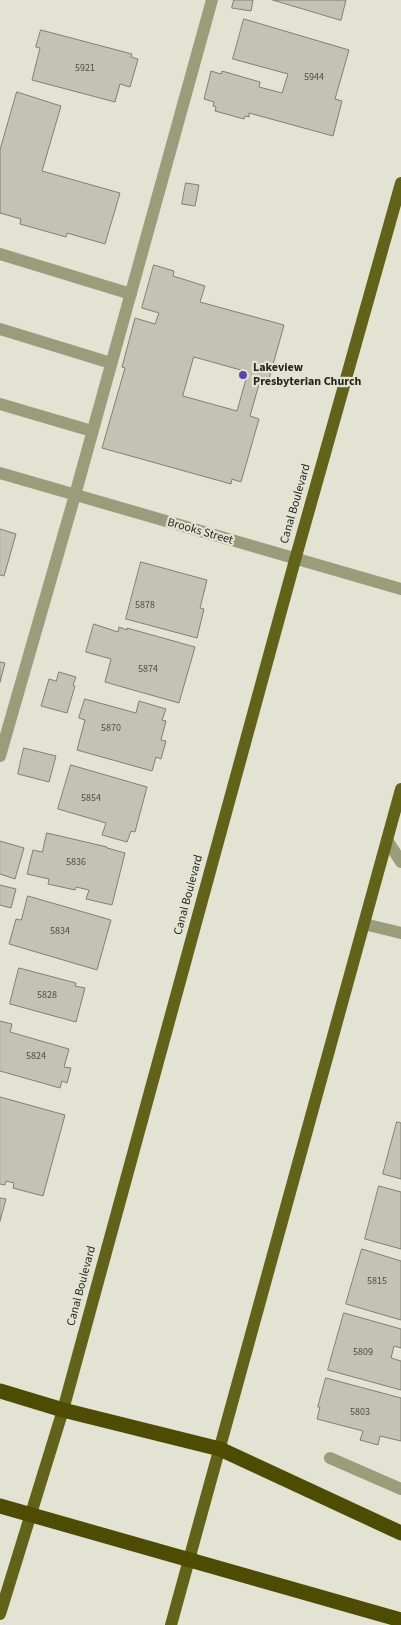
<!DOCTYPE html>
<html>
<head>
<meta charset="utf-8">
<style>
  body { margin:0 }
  canvas { display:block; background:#e2e3d2 }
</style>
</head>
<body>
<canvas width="401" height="1625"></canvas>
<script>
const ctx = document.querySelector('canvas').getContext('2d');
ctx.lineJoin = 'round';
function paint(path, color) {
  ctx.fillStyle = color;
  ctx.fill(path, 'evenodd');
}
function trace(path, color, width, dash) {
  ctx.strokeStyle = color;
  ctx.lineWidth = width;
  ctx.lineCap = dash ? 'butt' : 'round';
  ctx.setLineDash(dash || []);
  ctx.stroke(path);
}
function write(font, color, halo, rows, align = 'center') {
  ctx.font = font + ' "Source Sans 3",sans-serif';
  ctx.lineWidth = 4.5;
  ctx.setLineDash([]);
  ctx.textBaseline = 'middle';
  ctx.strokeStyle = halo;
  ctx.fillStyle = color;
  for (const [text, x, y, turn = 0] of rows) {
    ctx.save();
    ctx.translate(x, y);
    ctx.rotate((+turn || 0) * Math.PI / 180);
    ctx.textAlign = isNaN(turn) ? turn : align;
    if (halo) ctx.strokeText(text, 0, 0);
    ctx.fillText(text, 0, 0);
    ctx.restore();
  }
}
const building = new Path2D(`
  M 234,0 L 253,0 L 251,11 L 232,8 Z
  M 273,0 L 346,0 L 341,20 Z
  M 244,19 L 349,50 L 335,99 L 342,101 L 333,136 L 249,113 L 249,117 L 245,116 L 244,119 L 215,111 L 216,107 L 213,106 L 214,102 L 204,99 L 211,71 L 221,74 L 222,71 L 260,82 L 259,87 L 282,93 L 288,74 L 233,59 Z
  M 41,30 L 132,54 L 131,57 L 138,59 L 130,87 L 120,84 L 115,102 L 32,80 L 40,48 L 36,47 Z
  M 17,92 L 61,106 L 42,171 L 120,193 L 105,244 L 67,233 L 66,237 L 20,224 L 21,219 L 0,213 L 0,150 Z
  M 186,183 L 199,185 L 195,206 L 182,204 Z
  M 154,265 L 174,271 L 173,276 L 205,286 L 200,302 L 284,325 L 269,379 L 261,377 L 250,416 L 259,419 L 241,482 L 232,479 L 231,484 L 102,448 L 125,368 L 122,367 L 135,318 L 155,324 L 159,313 L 142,308 ZM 194,357 L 248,372 L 237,411 L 183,396 Z
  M 0,529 L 16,534 L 4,576 L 0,575 Z
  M 141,562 L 207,580 L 200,608 L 204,609 L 197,638 L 126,619 Z
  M 94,624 L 118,632 L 119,627 L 127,630 L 127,628 L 195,647 L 179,703 L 105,682 L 111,659 L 86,652 Z
  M 0,662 L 5,663 L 0,682 Z
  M 59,672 L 76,677 L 73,685 L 75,686 L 67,713 L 41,706 L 49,679 L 56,681 Z
  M 85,699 L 136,713 L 139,701 L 166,709 L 162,720 L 166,721 L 161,740 L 166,741 L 161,759 L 156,757 L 152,771 L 77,750 L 85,720 L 79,718 Z
  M 24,748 L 56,756 L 49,782 L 18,774 Z
  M 71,765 L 147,787 L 135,832 L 131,831 L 127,842 L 102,835 L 106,823 L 58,809 Z
  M 47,833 L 107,847 L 107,848 L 125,853 L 112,905 L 86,899 L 89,890 L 76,887 L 75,890 L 48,884 L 49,879 L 27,874 L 33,850 L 42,852 Z
  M 0,841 L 24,848 L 15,879 L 0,874 Z
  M 0,885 L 16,889 L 11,908 L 0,905 Z
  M 28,896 L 111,920 L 97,970 L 9,944 L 16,919 L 21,920 Z
  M 19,968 L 76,983 L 75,986 L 85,988 L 76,1022 L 10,1004 Z
  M 0,1021 L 12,1024 L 10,1032 L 69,1049 L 64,1067 L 71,1068 L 67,1083 L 62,1081 L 60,1088 L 0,1071 Z
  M 0,1097 L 65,1115 L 43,1196 L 13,1188 L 14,1183 L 6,1181 L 5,1185 L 0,1184 Z
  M 397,1122 L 401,1123 L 401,1179 L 383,1174 Z
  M 379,1186 L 401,1192 L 401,1249 L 365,1239 Z
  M 0,1198 L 6,1199 L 0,1221 Z
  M 362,1249 L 401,1261 L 401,1320 L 346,1304 Z
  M 344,1313 L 401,1329 L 401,1348 L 394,1346 L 391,1358 L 401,1361 L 401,1390 L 328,1370 Z
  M 326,1378 L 401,1398 L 401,1441 L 380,1436 L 378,1445 L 360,1440 L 363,1431 L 317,1419 L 320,1407 L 318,1407 Z`);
paint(building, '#c2c3b2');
trace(building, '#808071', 1);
trace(new Path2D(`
  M 0,254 L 131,294
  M 0,329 L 111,363
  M 0,404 L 92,431
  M 0,473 L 401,589
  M 0,756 L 75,495 L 212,0
  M 387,840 L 401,862
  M 364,924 L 401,933
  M 330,1458 L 401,1489`), '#9b9c79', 12);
trace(new Path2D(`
  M 0,1614 L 63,1410 L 295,560 L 401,183
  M 171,1625 L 401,789`), '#626218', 12);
trace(new Path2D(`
  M 0,1391 L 63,1410 L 220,1449 L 401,1533
  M 0,1506 L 401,1620`), '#4d4c01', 15);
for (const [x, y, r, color] of [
  [243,375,5,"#5e41b9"]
]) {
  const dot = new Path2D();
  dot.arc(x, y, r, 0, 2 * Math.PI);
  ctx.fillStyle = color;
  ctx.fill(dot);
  trace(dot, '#e2e3d2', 2);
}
write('10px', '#4d4d44', null, [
  ["5921",85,69],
  ["5944",314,78],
  ["5878",145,606],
  ["5874",148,670],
  ["5870",111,729],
  ["5854",91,799],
  ["5836",76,863],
  ["5834",60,932],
  ["5828",47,996],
  ["5824",36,1057],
  ["5815",377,1282],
  ["5809",363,1353],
  ["5803",360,1413]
]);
write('bold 12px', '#26261f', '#e2e3d2', [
  ["Lakeview",253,368],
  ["Presbyterian Church",253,382]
], 'left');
write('12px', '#26261f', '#e2e3d2', [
  ["Canal Boulevard",296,504,-74],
  ["Brooks Street",200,532,16],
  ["Canal Boulevard",189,895,-75],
  ["Canal Boulevard",82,1286,-75]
]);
</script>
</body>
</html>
